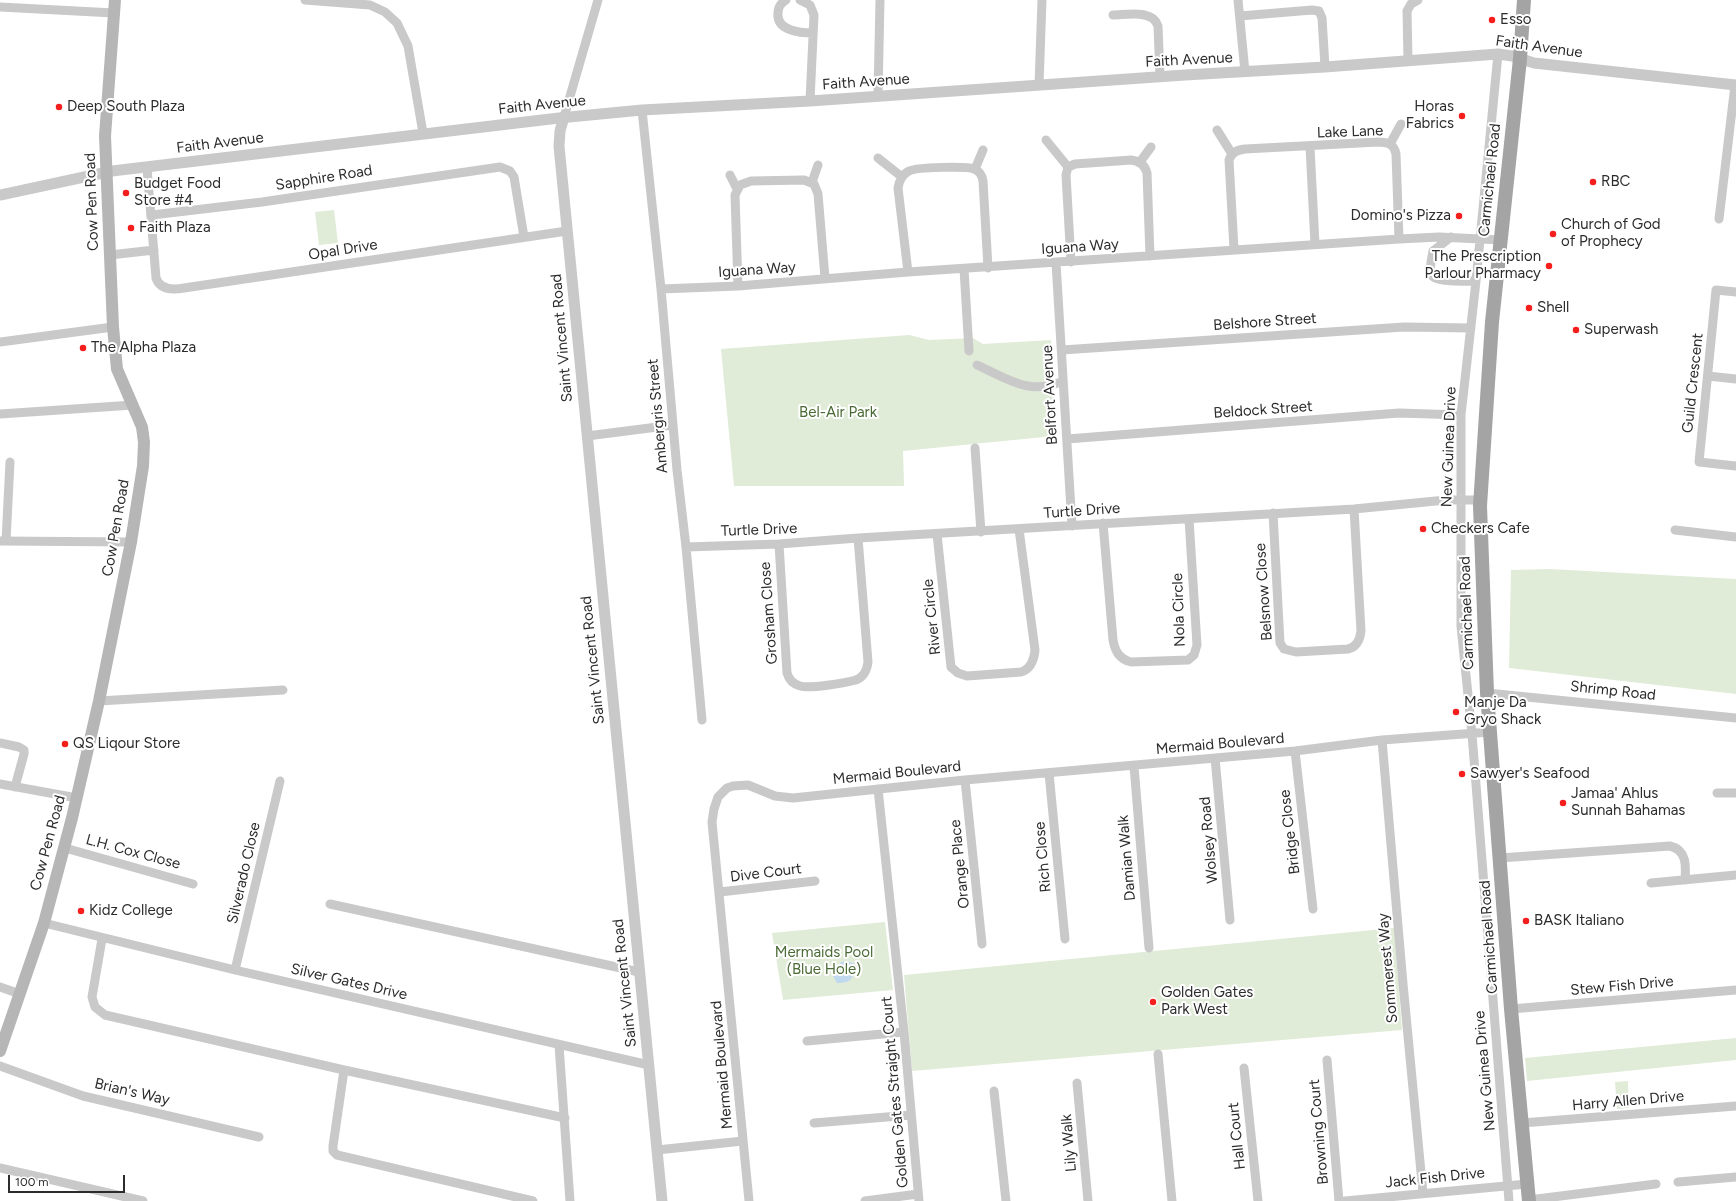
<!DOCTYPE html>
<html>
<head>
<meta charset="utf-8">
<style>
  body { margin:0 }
  #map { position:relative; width:1736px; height:1201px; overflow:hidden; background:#fff; font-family:Figtree,sans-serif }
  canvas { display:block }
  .scale { position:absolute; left:8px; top:1175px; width:117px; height:18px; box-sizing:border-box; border:2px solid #2c2c2c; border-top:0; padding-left:5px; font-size:12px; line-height:14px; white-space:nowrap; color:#2c2c2c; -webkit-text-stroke:3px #fff; paint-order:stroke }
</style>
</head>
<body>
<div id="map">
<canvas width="1736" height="1201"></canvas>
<div class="scale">100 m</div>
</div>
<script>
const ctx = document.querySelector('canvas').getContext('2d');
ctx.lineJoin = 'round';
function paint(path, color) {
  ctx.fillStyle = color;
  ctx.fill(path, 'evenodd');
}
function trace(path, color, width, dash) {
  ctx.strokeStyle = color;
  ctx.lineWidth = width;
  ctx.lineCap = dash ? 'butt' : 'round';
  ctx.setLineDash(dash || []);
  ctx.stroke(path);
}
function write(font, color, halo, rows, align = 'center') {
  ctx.font = font + ' Figtree,sans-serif';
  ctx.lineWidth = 4;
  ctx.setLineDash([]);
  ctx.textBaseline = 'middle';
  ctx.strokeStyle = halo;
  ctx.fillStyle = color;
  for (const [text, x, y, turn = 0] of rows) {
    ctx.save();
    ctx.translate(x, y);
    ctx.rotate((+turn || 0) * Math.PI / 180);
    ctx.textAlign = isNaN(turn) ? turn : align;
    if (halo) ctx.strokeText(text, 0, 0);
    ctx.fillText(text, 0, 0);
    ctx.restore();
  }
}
paint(new Path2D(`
  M 334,210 L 338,243 L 319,245 L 315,212 Z
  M 909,335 L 929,340 L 973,338 L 983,344 L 1051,340 L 1054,436 L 903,451 L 904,486 L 734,486 L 721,349 Z
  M 1550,569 L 1736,579 L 1736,694 L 1509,668 L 1511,570 Z
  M 885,922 L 893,990 L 783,1000 L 772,933 Z
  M 1394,928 L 1402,1030 L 912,1071 L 904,975 Z
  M 1736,1038 L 1736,1060 L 1527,1081 L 1525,1058 Z
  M 1628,1081 L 1629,1108 L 1617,1109 L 1615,1082 Z`), '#e0ecd7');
paint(new Path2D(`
  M 847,961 L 855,964 L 856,966 C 852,979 852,983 837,983 L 833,976 L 835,967 L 842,962 Z`), '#c1d9ee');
trace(new Path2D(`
  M 305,0 L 370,5 L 385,12 L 397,23 L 408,46 L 423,133
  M 786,0 C 781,3 778,8 778,13 C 776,31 801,33 813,33
  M 800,0 L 810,5 L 814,15 L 810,101
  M 1238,0 L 1245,72
  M 0,7 L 114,13
  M 1113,15 C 1126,15 1153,9 1158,26 L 1160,77
  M 1240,16 L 1312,10 L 1319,11 L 1322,18 L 1325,67
  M 1498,54 L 1476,281 L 1461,415 L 1461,626 L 1472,734 L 1509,1201
  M 1408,60 L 1407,11 L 1411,4 L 1418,0
  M 1039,85 L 1042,0
  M 878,96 L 880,0
  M 642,110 L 661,289 L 677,470 L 686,547 L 702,720
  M 564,117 L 598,0
  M 1217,130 L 1232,154
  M 1046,140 L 1068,167
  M 1390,144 L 1401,124
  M 1310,147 L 1315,244
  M 878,158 L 902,177
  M 1140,162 L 1151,147
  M 147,168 L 156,278 C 160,290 173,290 184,288 L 567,231
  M 975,169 L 983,150
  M 730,175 L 737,189
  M 812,182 L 818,165
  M 152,215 L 262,202 L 500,167 L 510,171 L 514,177 L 524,237
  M 1719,219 L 1735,85
  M 1451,237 L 1433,251 C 1432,258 1429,267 1431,274 C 1433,283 1467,281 1476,281
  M 1234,249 L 1229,160 C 1232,152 1237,150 1245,149 L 1378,142 C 1388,142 1394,144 1396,154 L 1399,239
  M 110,255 L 154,250
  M 1071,262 L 1066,175 L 1068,167 L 1075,164 L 1131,160 C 1140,161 1145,165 1147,173 L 1150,256
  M 1056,263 L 1072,526
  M 964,269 L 969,351
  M 908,272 L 898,188 C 899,181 903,174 909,171 C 916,167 968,166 974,169 C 980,171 982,175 983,181 L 988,268
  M 738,286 L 735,195 L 740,185 L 751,181 L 804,180 L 814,184 L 818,194 L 825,278
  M 661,289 L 738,286 L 908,272 L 1399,239 L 1439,237 L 1501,240
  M 1736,292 L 1716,290 L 1699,462 L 1736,466
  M 0,342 L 113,327
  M 1062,350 L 1404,327 L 1471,328
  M 977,365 C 1008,379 1029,396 1063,381
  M 1708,376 L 1736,379
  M 0,414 L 133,405
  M 587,436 L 673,425
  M 1067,439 L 1399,413 L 1461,415
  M 975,448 L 981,532
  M 1273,513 L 1280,643 L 1284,649 L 1296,652 L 1348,649 C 1357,647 1360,640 1361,631 L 1354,509
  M 1103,523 L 1113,640 C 1115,651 1119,659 1131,662 L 1188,660 L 1194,655 L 1197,645 L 1189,519
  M 1675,530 L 1736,537
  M 937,534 L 951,667 L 958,673 L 967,676 L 1021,672 C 1031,669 1034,660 1035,650 L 1019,529
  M 0,541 L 131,542
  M 6,541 L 10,462
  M 779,544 L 787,673 C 789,680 793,684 800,686 C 810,689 844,683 856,680 C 864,677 867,670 868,662 L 858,538
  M 686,547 L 779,544 L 858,538 L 1354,509 L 1446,500 L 1480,500
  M 1487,693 L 1736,718
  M 99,701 L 283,690
  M 1382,740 L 1403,984 L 1423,1193
  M 0,743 L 19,747 L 24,750 L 24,754 L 15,787
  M 1295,751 L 1313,909
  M 1215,758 L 1230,920
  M 1134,766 L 1149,948
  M 1049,773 L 1065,939
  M 965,780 L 982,944
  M 0,784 L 77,798
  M 878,789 L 904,1032 L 919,1201
  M 1717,793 L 1736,793
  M 65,848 L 193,884
  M 1500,858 L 1670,846 C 1687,850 1686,866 1685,880
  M 1651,883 L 1736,875
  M 720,892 L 815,881
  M 330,904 L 639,972
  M 44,923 L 235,970 L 649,1065
  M 102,939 L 92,997 L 95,1007 L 105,1015 L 344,1070 L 565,1118
  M 235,970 L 280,781
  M 0,987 L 20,994
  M 1511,1009 L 1736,990
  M 807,1041 L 904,1032
  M 559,1045 L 570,1201
  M 1158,1054 L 1172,1201
  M 1327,1060 L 1339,1201
  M 0,1066 L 83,1096 L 259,1137
  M 1244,1068 L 1258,1201
  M 344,1070 L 333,1146 L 333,1151 L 337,1155 L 533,1201
  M 1077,1083 L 1088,1201
  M 994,1091 L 1006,1201
  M 814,1123 L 911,1115
  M 1522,1123 L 1736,1106
  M 657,1150 L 743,1141
  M 0,1168 L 143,1201
  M 1678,1182 L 1736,1177
  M 1529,1200 L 1656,1184
  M 749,1201 L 712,822 L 714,809 L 718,797 L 727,788 L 733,786 L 748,785 L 775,796 L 793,798 L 965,780 L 1295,751 L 1382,740 L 1490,732
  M 865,1201 L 918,1194
  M 1345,1201 L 1527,1184`), '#c9c9c9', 9);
trace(new Path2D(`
  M 564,117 L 560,131 L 559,146 L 662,1201
  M 0,195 L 112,171 L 559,118 L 642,110 L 810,101 L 1185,75 L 1325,67 L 1498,54 L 1512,56 L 1534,63 L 1736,85`), '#c9c9c9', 11);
trace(new Path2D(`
  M 0,1051 L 44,923 L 72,818 L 99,701 L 131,542 L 143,466 L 144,442 L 142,427 L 117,369 L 113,327 L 105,136 L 115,0`), '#b6b6b6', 12);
trace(new Path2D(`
  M 1524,0 L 1520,59 L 1492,322 L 1480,506 L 1487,693 L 1511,1009 L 1529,1201`), '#a4a4a4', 14);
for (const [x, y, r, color] of [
  [1492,20,4,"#f51e1c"],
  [59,107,4,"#f51e1c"],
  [1462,116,4,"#f51e1c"],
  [1593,182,4,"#f51e1c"],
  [126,193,4,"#f51e1c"],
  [1459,216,4,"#f51e1c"],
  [131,228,4,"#f51e1c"],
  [1553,234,4,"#f51e1c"],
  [1549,266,4,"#f51e1c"],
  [1529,308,4,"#f51e1c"],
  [1576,330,4,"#f51e1c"],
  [83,348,4,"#f51e1c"],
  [1423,529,4,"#f51e1c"],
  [1456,712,4,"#f51e1c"],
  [65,744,4,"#f51e1c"],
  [1462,774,4,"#f51e1c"],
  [1563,803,4,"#f51e1c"],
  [81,911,4,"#f51e1c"],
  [1526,921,4,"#f51e1c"],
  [1153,1002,4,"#f51e1c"]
]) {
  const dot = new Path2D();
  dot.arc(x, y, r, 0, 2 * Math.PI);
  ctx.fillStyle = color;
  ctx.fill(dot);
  trace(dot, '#fff', 1.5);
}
write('15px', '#2c2c2c', '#fff', [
  ["Esso",1500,20],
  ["Deep South Plaza",67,107],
  ["Horas",1454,107,"right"],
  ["Fabrics",1454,124,"right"],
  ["RBC",1601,182],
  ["Budget Food",134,184],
  ["Store #4",134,201],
  ["Domino's Pizza",1451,216,"right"],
  ["Church of God",1561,225],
  ["of Prophecy",1561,242],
  ["Faith Plaza",139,228],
  ["The Prescription",1541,257,"right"],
  ["Parlour Pharmacy",1541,274,"right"],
  ["Shell",1537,308],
  ["Superwash",1584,330],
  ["The Alpha Plaza",91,348],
  ["Checkers Cafe",1431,529],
  ["Manje Da",1464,703],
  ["Gryo Shack",1464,720],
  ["QS Liqour Store",73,744],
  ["Sawyer's Seafood",1470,774],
  ["Jamaa' Ahlus",1571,794],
  ["Sunnah Bahamas",1571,811],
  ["Kidz College",89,911],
  ["BASK Italiano",1534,921],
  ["Golden Gates",1161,993],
  ["Park West",1161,1010]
], 'left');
write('15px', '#2c2c2c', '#fff', [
  ["Faith Avenue",1539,47,8],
  ["Faith Avenue",1189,60,-3],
  ["Faith Avenue",866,82,-4],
  ["Faith Avenue",542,105,-6],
  ["Lake Lane",1350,132,-2],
  ["Faith Avenue",220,143,-7],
  ["Sapphire Road",324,178,-9],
  ["Carmichael Road",1490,180,-84],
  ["Cow Pen Road",92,202,-92],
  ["Iguana Way",1080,247,-4],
  ["Opal Drive",343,250,-9],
  ["Iguana Way",757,270,-4],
  ["Belshore Street",1265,322,-4],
  ["Saint Vincent Road",562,338,-95],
  ["Guild Crescent",1693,383,-84],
  ["Belfort Avenue",1050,395,-93],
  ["Beldock Street",1263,410,-4],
  ["Ambergris Street",658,416,-95],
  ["New Guinea Drive",1449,447,-88],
  ["Turtle Drive",1082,511,-4],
  ["Cow Pen Road",116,528,-80],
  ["Turtle Drive",759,530,-2],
  ["Belsnow Close",1264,592,-94],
  ["Nola Circle",1179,610,-92],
  ["Grosham Close",769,613,-94],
  ["Carmichael Road",1467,613,-92],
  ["River Circle",932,617,-96],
  ["Saint Vincent Road",593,660,-96],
  ["Shrimp Road",1613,691,6],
  ["Mermaid Boulevard",1220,744,-5],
  ["Mermaid Boulevard",897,773,-6],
  ["Bridge Close",1290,832,-97],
  ["Wolsey Road",1209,840,-95],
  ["Cow Pen Road",48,843,-75],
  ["L.H. Cox Close",133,852,15],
  ["Rich Close",1043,857,-95],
  ["Damian Walk",1127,858,-95],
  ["Orange Place",960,864,-96],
  ["Silverado Close",244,873,-77],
  ["Dive Court",766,873,-7],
  ["Carmichael Road",1489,937,-94],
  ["Sommerest Way",1388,968,-95],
  ["Silver Gates Drive",349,982,13],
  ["Saint Vincent Road",625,983,-96],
  ["Stew Fish Drive",1622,986,-5],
  ["Mermaid Boulevard",722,1065,-95],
  ["New Guinea Drive",1485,1071,-95],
  ["Brian's Way",132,1092,13],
  ["Golden Gates Straight Court",895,1092,-95],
  ["Harry Allen Drive",1628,1101,-5],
  ["Browning Court",1319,1132,-95],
  ["Hall Court",1237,1136,-96],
  ["Lily Walk",1069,1143,-95],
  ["Jack Fish Drive",1435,1178,-6]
]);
write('15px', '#4a6b36', '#fff', [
  ["Bel-Air Park",838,413],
  ["Mermaids Pool",824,953],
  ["(Blue Hole)",824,970]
]);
</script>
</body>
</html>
